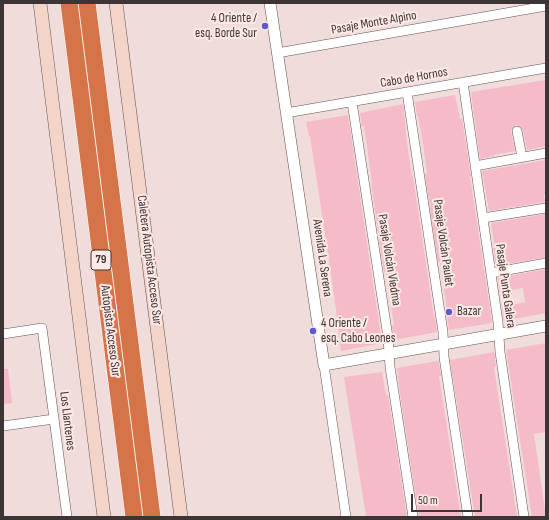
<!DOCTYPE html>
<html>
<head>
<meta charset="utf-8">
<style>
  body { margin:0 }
  #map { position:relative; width:549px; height:520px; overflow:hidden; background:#f0dcda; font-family:"Sofia Sans Condensed",sans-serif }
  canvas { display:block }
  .frame { position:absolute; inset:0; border:4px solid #3d3535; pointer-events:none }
  .scale { position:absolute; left:411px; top:494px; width:71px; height:18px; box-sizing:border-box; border:2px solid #3d3535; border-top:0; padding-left:5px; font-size:12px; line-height:14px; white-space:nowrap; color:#3d3535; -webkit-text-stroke:3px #fee9e7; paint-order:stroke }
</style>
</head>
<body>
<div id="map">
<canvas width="549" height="520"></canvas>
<div class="frame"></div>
<div class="scale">50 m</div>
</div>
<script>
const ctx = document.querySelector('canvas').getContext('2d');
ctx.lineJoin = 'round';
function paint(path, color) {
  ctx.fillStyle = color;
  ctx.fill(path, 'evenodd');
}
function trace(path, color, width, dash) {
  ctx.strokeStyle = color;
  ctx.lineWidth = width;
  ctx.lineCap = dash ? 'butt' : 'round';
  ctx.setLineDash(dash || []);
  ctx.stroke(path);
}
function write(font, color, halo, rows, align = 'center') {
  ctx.font = font + ' "Sofia Sans Condensed",sans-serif';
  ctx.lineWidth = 4;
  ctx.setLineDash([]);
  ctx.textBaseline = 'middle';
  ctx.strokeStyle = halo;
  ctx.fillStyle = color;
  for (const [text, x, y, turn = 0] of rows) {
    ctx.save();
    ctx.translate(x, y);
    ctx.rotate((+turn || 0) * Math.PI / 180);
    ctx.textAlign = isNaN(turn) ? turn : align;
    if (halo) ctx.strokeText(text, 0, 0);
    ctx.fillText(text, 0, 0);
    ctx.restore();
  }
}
paint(new Path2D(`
  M 546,80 L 546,146 L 527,150 L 523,130 L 521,127 L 516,125 L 513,127 L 511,132 L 515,151 L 494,155 L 494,156 L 480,159 L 471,92 Z
  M 455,95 L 460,119 L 462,119 L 471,176 L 470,176 L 492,323 L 449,330 L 447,316 L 448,316 L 442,275 L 440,261 L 438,262 L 425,174 L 427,173 L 423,144 L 418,116 L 417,116 L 415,102 Z
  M 403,104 L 408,151 L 412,176 L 413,176 L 434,318 L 435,318 L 437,332 L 394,340 L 392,326 L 394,325 L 386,272 L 384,272 L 371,183 L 372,183 L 368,154 L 364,126 L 362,126 L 360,113 Z
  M 348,115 L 382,343 L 341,351 L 338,333 L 339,333 L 332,280 L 310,136 L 309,136 L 306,122 Z
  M 546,160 L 546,195 L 544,195 L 545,202 L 489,211 L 482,171 Z
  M 546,214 L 546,257 L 496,266 L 493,248 L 495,248 L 491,223 Z
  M 546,269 L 546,313 L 504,321 L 502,307 L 525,302 L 523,288 L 500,292 L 498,278 Z
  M 546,343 L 546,432 L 534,434 L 546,517 L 532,517 L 506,350 Z
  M 494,352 L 496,367 L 494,367 L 517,517 L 475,517 L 450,360 Z
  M 437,361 L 439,362 L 441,376 L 439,376 L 461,517 L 419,517 L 400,393 L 397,368 Z
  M 3,369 L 8,369 L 12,403 L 3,404 Z
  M 382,372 L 386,395 L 388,395 L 407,517 L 366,517 L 365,510 L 344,377 Z`), '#f6bbc9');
const minor = new Path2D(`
  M 277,53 L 546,6
  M 463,82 L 498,322 L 500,352 L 524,517
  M 407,92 L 443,332 L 444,357 L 468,517
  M 352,102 L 388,337 L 390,367 L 413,517
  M 286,113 L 546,68
  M 517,131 L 522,157
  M 475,166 L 546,153
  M 483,218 L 546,208
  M 491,273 L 546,263
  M 3,334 L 42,328 L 67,517
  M 324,365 L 346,517
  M 3,426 L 54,419`);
const tertiary = new Path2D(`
  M 270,3 L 324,365 L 546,326`);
const secondary = new Path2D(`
  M 40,3 L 104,517
  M 116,3 L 181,517`);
const motorway = new Path2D(`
  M 69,3 L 134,517
  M 87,3 L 152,517`);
trace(minor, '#655453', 10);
trace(tertiary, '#655453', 12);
trace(secondary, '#655453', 14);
trace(motorway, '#fff', 18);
trace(minor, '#fff', 9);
trace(tertiary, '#fff', 11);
trace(secondary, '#f2d5c8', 13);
trace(motorway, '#d57449', 17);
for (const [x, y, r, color] of [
  [265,26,4,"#5f59d1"],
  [449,312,4,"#5f59d1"],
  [313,331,4,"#5f59d1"]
]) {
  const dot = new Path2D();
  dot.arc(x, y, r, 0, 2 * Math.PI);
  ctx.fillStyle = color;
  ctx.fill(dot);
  trace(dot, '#fee9e7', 1.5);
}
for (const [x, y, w] of [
  [101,260,20]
]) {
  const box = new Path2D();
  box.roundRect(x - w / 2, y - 10, w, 20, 3);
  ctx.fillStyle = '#fee9e7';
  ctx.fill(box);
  trace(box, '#3d3535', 1);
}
write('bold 12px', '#3d3535', null, [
  ["79",101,260]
]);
write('13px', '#3d3535', '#fee9e7', [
  ["4 Oriente /",257,19,"right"],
  ["esq. Borde Sur",257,34,"right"],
  ["Bazar",457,312],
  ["4 Oriente /",321,324],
  ["esq. Cabo Leones",321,339]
], 'left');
write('13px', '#3d3535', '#fee9e7', [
  ["Pasaje Monte Alpino",374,23,-10],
  ["Cabo de Hornos",414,78,-10],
  ["Pasaje Volcán Paulet",443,243,82],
  ["Avenida La Serena",322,258,82],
  ["Caletera Autopista Acceso Sur",149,260,83],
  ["Pasaje Volcán Viedma",389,260,81],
  ["Pasaje Punta Galera",505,286,82],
  ["Autopista Acceso Sur",110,331,83],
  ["Los Llantenes",67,421,83]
]);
</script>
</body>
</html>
